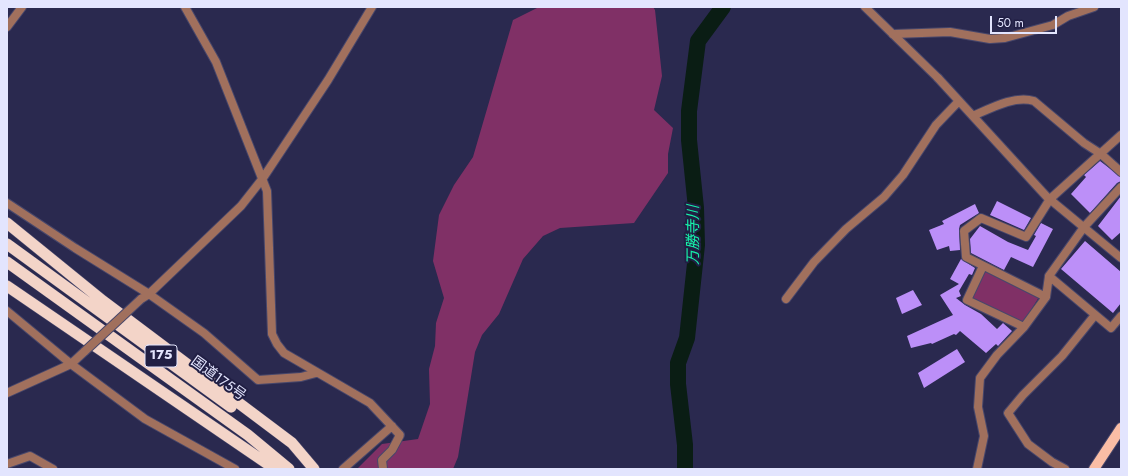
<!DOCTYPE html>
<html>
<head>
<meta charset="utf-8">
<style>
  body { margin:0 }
  #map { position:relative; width:1128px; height:476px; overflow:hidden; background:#2a294f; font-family:Jost,sans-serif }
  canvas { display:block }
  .frame { position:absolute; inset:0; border:8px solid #e3e5fe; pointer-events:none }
  .scale { position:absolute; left:990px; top:16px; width:67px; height:18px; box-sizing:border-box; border:2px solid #e3e5fe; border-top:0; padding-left:5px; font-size:12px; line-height:14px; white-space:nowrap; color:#e3e5fe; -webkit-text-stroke:3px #211f44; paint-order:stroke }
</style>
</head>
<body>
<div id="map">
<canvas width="1128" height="476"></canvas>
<div class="frame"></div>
<div class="scale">50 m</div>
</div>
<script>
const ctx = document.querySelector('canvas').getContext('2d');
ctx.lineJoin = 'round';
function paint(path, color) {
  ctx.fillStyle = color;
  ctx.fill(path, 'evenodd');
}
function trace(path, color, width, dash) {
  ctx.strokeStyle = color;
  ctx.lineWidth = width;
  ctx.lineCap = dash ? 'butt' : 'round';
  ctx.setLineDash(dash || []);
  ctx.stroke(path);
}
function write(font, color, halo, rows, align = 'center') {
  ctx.font = font + ' Jost,"Noto Sans JP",sans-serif';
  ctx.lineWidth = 4;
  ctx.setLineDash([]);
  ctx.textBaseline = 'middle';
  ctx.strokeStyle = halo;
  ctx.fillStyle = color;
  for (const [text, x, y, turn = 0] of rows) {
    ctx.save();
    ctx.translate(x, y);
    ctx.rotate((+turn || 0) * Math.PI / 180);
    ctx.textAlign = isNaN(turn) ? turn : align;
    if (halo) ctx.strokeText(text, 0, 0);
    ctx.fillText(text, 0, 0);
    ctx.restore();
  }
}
paint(new Path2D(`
  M 539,7 L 653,7 L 655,10 L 662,76 L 654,110 L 673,128 L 668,154 L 668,173 L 634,223 L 560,228 L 543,236 L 523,259 L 499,314 L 482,335 L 475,352 L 458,457 L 453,469 L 357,469 L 382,444 L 418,439 L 430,404 L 429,369 L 435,346 L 436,323 L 444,298 L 433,261 L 439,215 L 454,185 L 473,157 L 513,20 Z
  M 986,271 L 1039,297 L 1023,323 L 970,299 Z`), '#803066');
trace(new Path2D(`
  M 685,469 L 685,445 L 678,384 L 678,363 L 687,338 L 697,245 L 696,208 L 689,140 L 689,111 L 698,41 L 723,7`), '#0a1d14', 16);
paint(new Path2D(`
  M 1100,161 L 1121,177 L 1121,181 L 1117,183 L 1090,213 L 1071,194 L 1086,177 L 1084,175 Z
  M 1121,196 L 1121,232 L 1112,240 L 1098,226 Z
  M 997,201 L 1031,218 L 1024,230 L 990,215 Z
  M 975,204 L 979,213 L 960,225 L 959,229 L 960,250 L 950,251 L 949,246 L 937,250 L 929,230 L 944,224 L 942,221 Z
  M 1041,223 L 1053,229 L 1033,267 L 1011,257 L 1004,270 L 971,253 L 970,239 L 980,226 L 1008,242 L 1028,250 L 1036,236 L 1034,235 Z
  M 1085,241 L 1121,272 L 1121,303 L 1113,313 L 1061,269 Z
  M 961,259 L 975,268 L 972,275 L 969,274 L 959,291 L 961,296 L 956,298 L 965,305 L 981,314 L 997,329 L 1003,323 L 1012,331 L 998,346 L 996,344 L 986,353 L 960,331 L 956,335 L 954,334 L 932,344 L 931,343 L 911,348 L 907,336 L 953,315 L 940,295 L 959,284 L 950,279 Z
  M 913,290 L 922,305 L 902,314 L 896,298 Z
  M 957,349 L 965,362 L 924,388 L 918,373 Z`), '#bc8ff8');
const minor = new Path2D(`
  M 185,7 L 216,62 L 267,191 L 272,334 L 277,344 L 284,353 L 370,403 L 400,435 L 392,450 L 382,460 L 383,469
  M 893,34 L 950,32 L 990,39 L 1005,38 L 1053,25 L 1068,16 L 1094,7
  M 938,78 L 1047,197 L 1121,258
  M 973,116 C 991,108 1015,95 1034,101 L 1084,143 L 1101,154 L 1121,172
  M 1121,187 L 1084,227 L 1049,276 L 1111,328 L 1121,316
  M 7,203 L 75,248 L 149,294 L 204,333 L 258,380 L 301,377 L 316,373
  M 983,266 L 967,300 L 1024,327 L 1046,297 L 966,257 L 964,231 L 981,218 L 1026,237 L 1050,199 L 1121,135
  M 1046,297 L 1049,276
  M 141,299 L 149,294 L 241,206 L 263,178 L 328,80 L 372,7
  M 786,299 L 814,262 L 846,229 L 884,197 L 903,175 L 936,125 L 958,102
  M 7,311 L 71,364 L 145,419 L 235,469
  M 7,393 L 71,364 L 85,351
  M 7,464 L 30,456 L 53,469
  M 343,469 L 392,426
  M 977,469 L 984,436 L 978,407 L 980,378 L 997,355 L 1024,327
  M 1065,469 L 1052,462 L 1028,444 L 1008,413 L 1023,395 L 1062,356 L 1095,315`);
const tertiary = new Path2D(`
  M 865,7 L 938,78
  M 7,27 L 22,7`);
const primary = new Path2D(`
  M 1094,469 L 1121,428`);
const trunk = new Path2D(`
  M 7,223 L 103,301 L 292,443 L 314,469
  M 7,244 L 231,407
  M 7,262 L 248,435 L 289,469
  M 7,286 L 275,469`);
trace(minor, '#48476b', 10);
trace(tertiary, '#48476b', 10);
trace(primary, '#48476b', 12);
trace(trunk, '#48476b', 12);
trace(minor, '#a1705d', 8);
trace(tertiary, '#a1705d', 8);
trace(primary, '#fabda5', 10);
trace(trunk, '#f3d4c8', 11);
const minorBridge = new Path2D(`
  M 85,351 L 141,299`);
trace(minorBridge, '#48476b', 10, []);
trace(minorBridge, '#a1705d', 8);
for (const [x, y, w] of [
  [161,356,32]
]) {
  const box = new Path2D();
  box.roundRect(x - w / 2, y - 11, w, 22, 3);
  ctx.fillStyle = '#211f44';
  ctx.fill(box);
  trace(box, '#e3e5fe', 1);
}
write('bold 13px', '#e3e5fe', null, [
  ["175",161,356]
]);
write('14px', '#e3e5fe', '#211f44', [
  ["国道175号",218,379,36]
]);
write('italic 15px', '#16f3aa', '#211f44', [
  ["万勝寺川",694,235,-90]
]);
</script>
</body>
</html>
